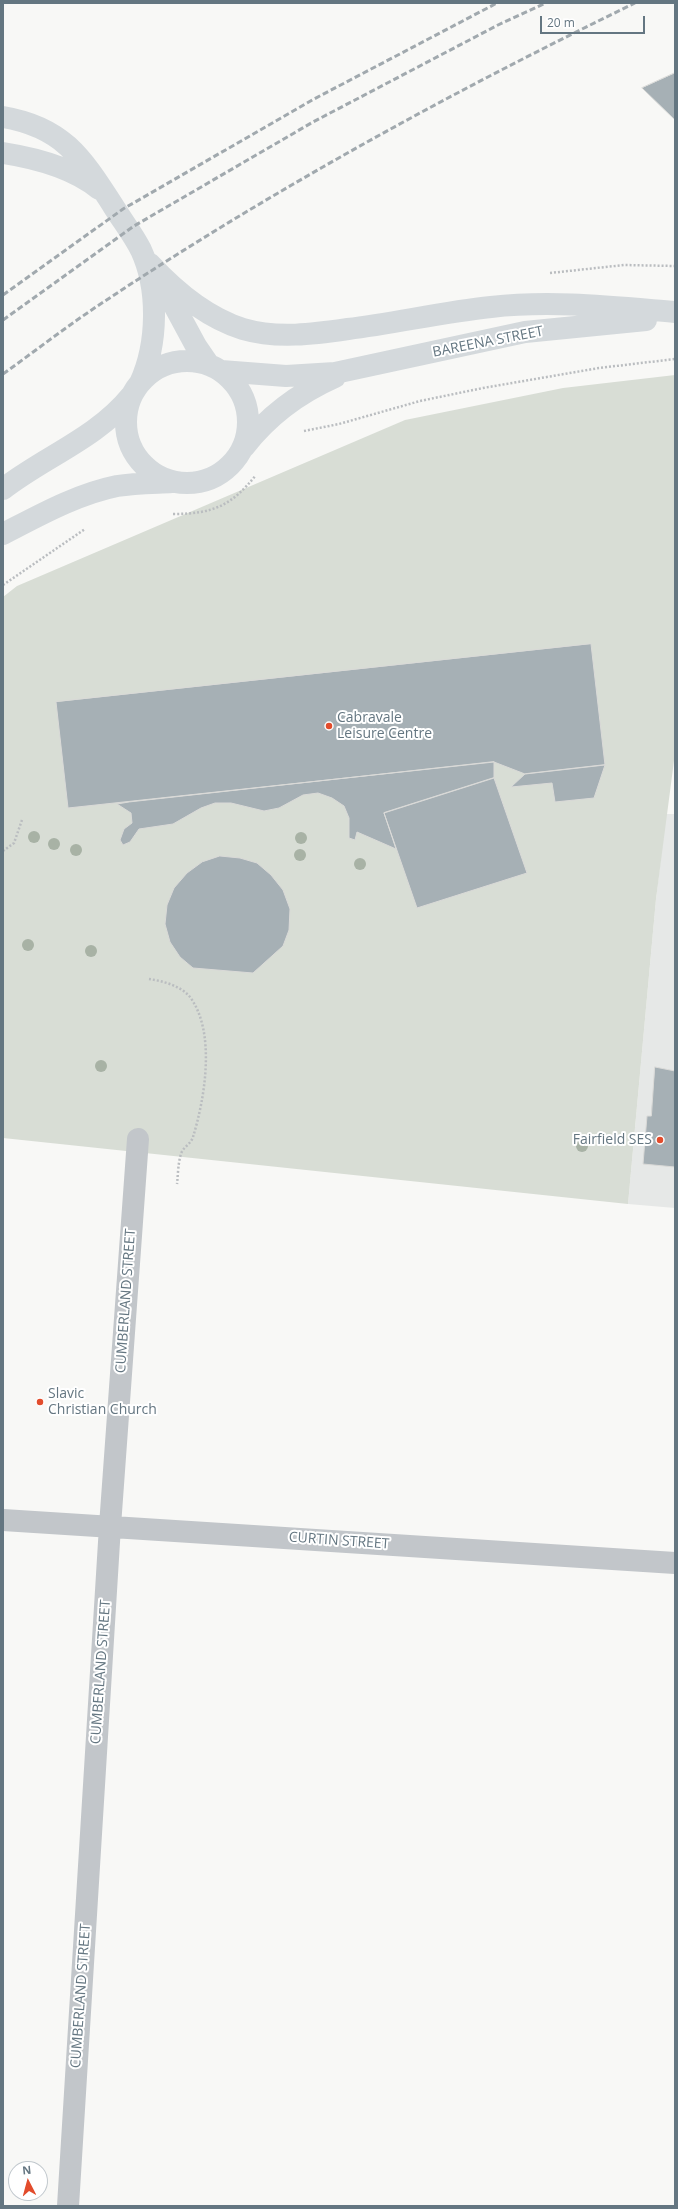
<!DOCTYPE html>
<html>
<head>
<meta charset="utf-8">
<style>
  body { margin:0 }
  #map { position:relative; width:678px; height:2209px; overflow:hidden; background:#f8f8f6; font-family:"Open Sans",sans-serif }
  canvas { display:block }
  .frame { position:absolute; inset:0; border:4px solid #647681; pointer-events:none }
  .north { position:absolute; left:8px; top:2161px; width:40px; height:40px; box-sizing:border-box; background:#fff; border:1px solid #c1c8cd; border-radius:50%; rotate:354deg; font-size:11px; font-weight:700; line-height:16px; text-align:center; color:#647681 }
  .north::after { content:''; display:block; margin:auto; width:14px; height:18px; background:#e24c2c; clip-path:polygon(50% 0,100% 100%,50% 72%,0 100%) }
  .scale { position:absolute; left:540px; top:16px; width:105px; height:18px; box-sizing:border-box; border:2px solid #647681; border-top:0; padding-left:5px; font-size:12px; line-height:14px; white-space:nowrap; color:#647681; -webkit-text-stroke:3px #fff; paint-order:stroke }
</style>
</head>
<body>
<div id="map">
<canvas width="678" height="2209"></canvas>
<div class="frame"></div>
<div class="north">N</div>
<div class="scale">20 m</div>
</div>
<script>
const ctx = document.querySelector('canvas').getContext('2d');
ctx.lineJoin = 'round';
function paint(path, color) {
  ctx.fillStyle = color;
  ctx.fill(path, 'evenodd');
}
function trace(path, color, width, dash) {
  ctx.strokeStyle = color;
  ctx.lineWidth = width;
  ctx.lineCap = dash ? 'butt' : 'round';
  ctx.setLineDash(dash || []);
  ctx.stroke(path);
}
function write(font, color, halo, rows, align = 'center') {
  ctx.font = font + ' "Open Sans",sans-serif';
  ctx.lineWidth = 4;
  ctx.setLineDash([]);
  ctx.textBaseline = 'middle';
  ctx.strokeStyle = halo;
  ctx.fillStyle = color;
  for (const [text, x, y, turn = 0] of rows) {
    ctx.save();
    ctx.translate(x, y);
    ctx.rotate((+turn || 0) * Math.PI / 180);
    ctx.textAlign = isNaN(turn) ? turn : align;
    if (halo) ctx.strokeText(text, 0, 0);
    ctx.fillText(text, 0, 0);
    ctx.restore();
  }
}
paint(new Path2D(`
  M 666,814 L 675,814 L 675,1208 L 628,1204 L 656,899 Z`), '#e6e8e7');
paint(new Path2D(`
  M 675,375 L 675,753 L 656,899 L 628,1204 L 3,1138 L 3,597 L 17,586 L 405,420 L 563,388 Z`), '#d8ddd5');
const building = new Path2D(`
  M 675,73 L 675,120 L 642,88 Z
  M 591,644 L 605,765 L 525,774 L 494,762 L 68,808 L 56,702 Z
  M 494,762 L 494,778 L 384,813 L 396,849 L 357,832 L 355,840 L 349,838 L 349,818 L 344,806 L 332,798 L 318,793 L 303,795 L 279,808 L 264,811 L 231,803 L 215,803 L 201,808 L 173,824 L 139,829 L 130,842 L 123,845 L 120,840 L 124,829 L 132,823 L 131,813 L 117,804 L 129,802 Z
  M 605,765 L 594,798 L 555,802 L 552,783 L 511,787 L 525,774 Z
  M 494,778 L 527,873 L 417,908 L 384,813 Z
  M 220,856 L 240,858 L 257,863 L 271,875 L 283,890 L 290,909 L 289,930 L 283,946 L 253,973 L 193,968 L 180,957 L 170,942 L 165,924 L 167,905 L 174,888 L 187,873 L 202,862 Z
  M 655,1067 L 675,1071 L 675,1167 L 643,1164 L 647,1116 L 651,1116 Z`);
paint(building, '#a6b0b5');
trace(building, '#dadad8', 1);
trace(new Path2D(`
  M 550,273 L 624,265 L 675,266
  M 304,431 L 339,424 L 420,401 L 483,388 L 599,368 L 675,359
  M 173,514 C 214,514 232,505 256,475
  M 3,585 L 85,529
  M 3,851 L 14,843 L 22,820
  M 149,979 C 163,981 181,986 190,997 C 216,1032 205,1098 193,1137 C 191,1144 183,1147 181,1154 C 178,1163 178,1175 177,1184`), '#babdc0', 2.5, [2, 2]);
trace(new Path2D(`
  M 3,1520 L 675,1563
  M 68,2206 L 110,1526 L 138,1139`), '#c2c6ca', 22);
trace(new Path2D(`
  M 3,117 C 62,127 81,156 112,204 C 121,219 133,234 141,250 C 159,289 158,344 140,383
  M 3,153 C 35,158 73,168 99,189
  M 150,264 C 175,291 208,318 243,329 C 277,339 314,334 348,329 C 396,323 443,312 491,307 C 552,300 614,307 675,312
  M 162,283 L 196,346 L 209,365
  M126 422a61 61 0 1 1 122 0a61 61 0 1 1-122 0Z
  M 221,371 L 286,376 L 335,373 L 525,332 L 646,320
  M 244,447 C 268,416 299,393 335,377
  M 3,489 C 44,457 97,438 131,396
  M 3,534 C 38,516 77,494 117,486 C 135,483 154,483 172,482`), '#d4d9dc', 22);
trace(new Path2D(`
  M 3,295 L 123,209 L 314,99 L 497,3
  M 3,320 L 134,226 L 313,122 L 498,25 L 546,3
  M 3,374 C 35,351 66,327 99,305 C 270,191 450,93 635,3`), '#a1a9ae', 3, [6, 3]);
ctx.fillStyle = '#a8b2a5';
for (const [x, y] of [
  [34,837],
  [301,838],
  [54,844],
  [76,850],
  [300,855],
  [360,864],
  [28,945],
  [91,951],
  [101,1066],
  [582,1146]
]) {
  ctx.beginPath();
  ctx.arc(x, y, 6, 0, 2 * Math.PI);
  ctx.fill();
}
for (const [x, y, r, color] of [
  [329,726,4,"#e24c2c"],
  [660,1140,4,"#e24c2c"],
  [40,1402,4,"#e24c2c"]
]) {
  const dot = new Path2D();
  dot.arc(x, y, r, 0, 2 * Math.PI);
  ctx.fillStyle = color;
  ctx.fill(dot);
  trace(dot, '#fff', 1.5);
}
write('14px', '#647681', '#fff', [
  ["BAREENA STREET",488,342,-11],
  ["CUMBERLAND STREET",126,1301,-86],
  ["CURTIN STREET",339,1541,4],
  ["CUMBERLAND STREET",101,1672,-86],
  ["CUMBERLAND STREET",81,1996,-86]
]);
write('14px', '#647681', '#fff', [
  ["Cabravale",337,718],
  ["Leisure Centre",337,734],
  ["Fairfield SES",652,1140,"right"],
  ["Slavic",48,1394],
  ["Christian Church",48,1410]
], 'left');
</script>
</body>
</html>
